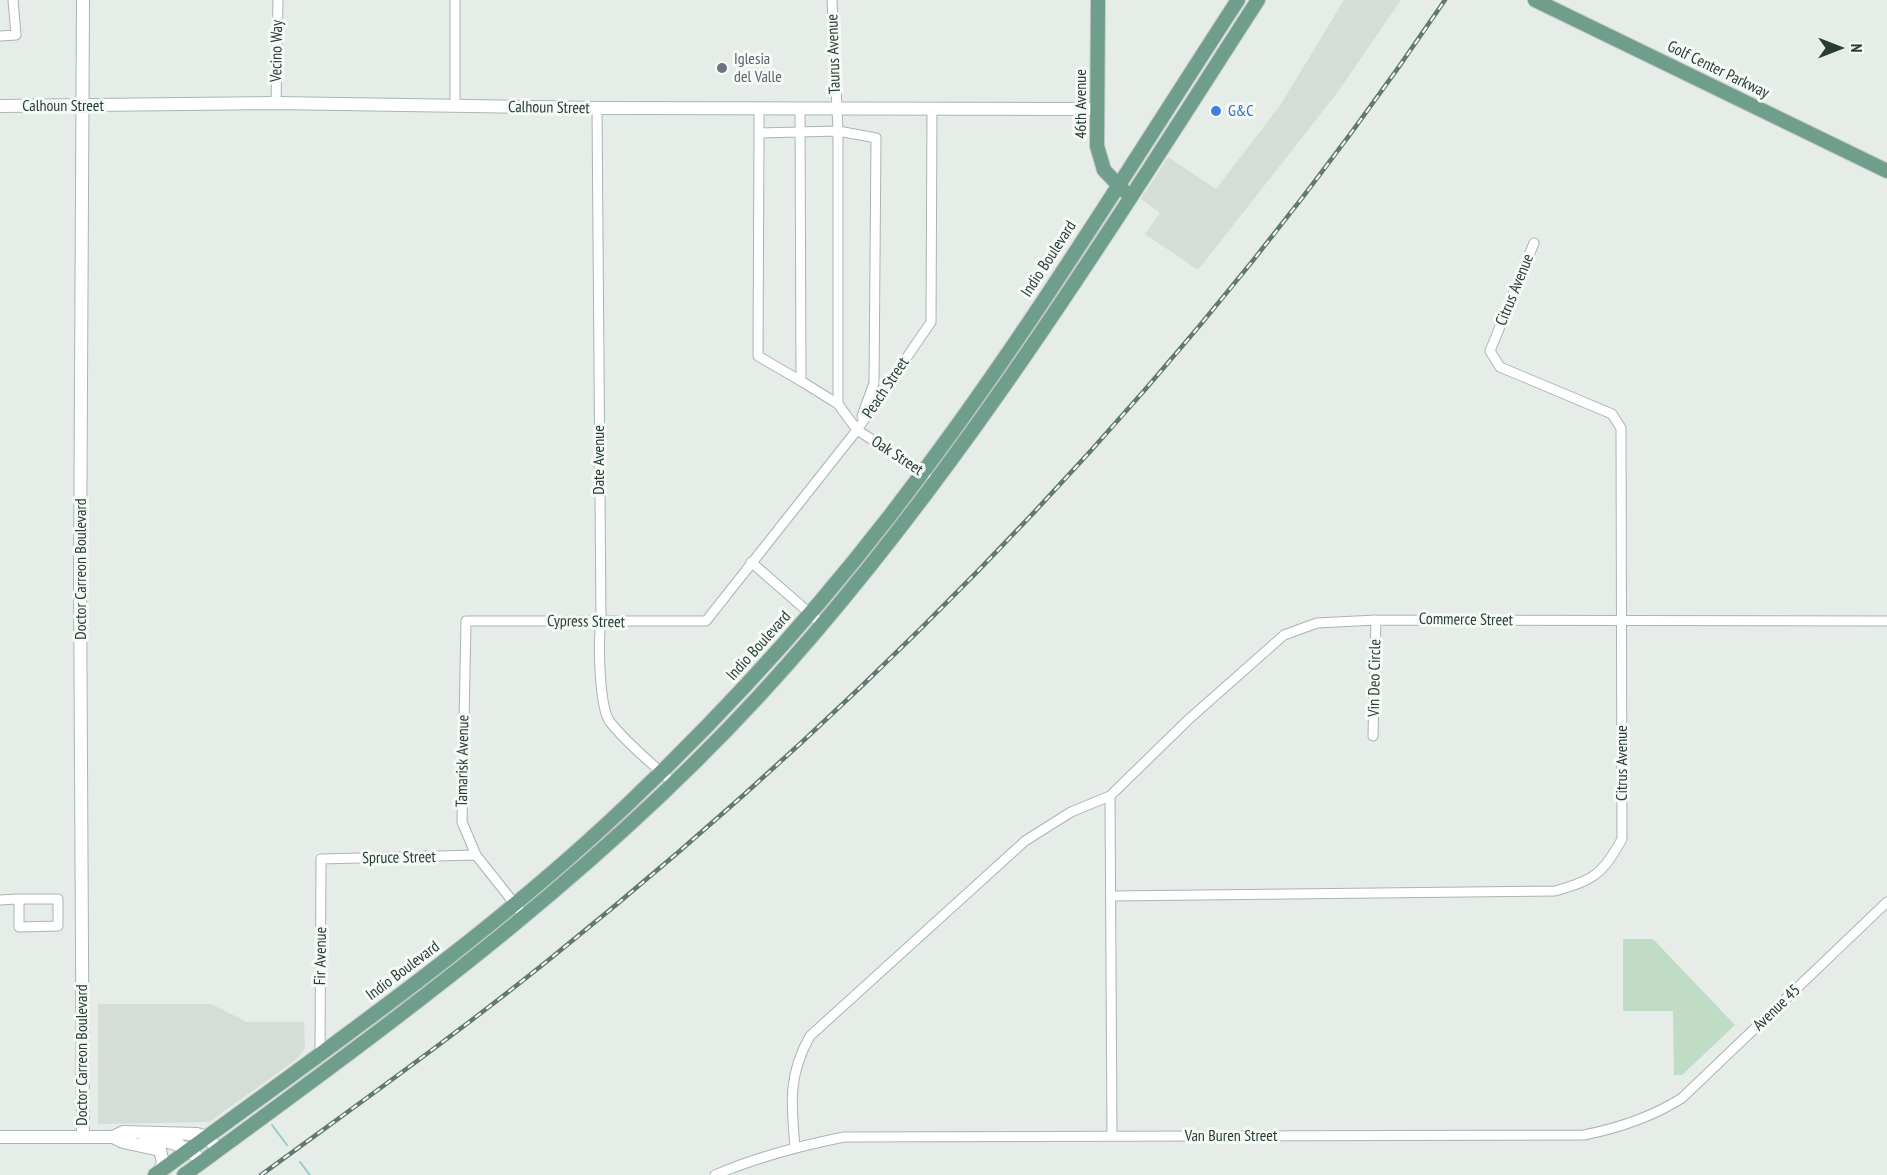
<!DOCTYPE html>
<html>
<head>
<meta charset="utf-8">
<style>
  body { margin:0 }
  #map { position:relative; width:1887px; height:1175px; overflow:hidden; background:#e6ede9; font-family:"PT Sans Narrow",sans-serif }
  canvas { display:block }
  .north { position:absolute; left:1809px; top:18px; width:60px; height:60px; -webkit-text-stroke:4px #f6faf7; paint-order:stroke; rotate:90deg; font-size:16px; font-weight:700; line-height:24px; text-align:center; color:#263d34 }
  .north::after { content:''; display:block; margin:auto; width:21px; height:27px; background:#263d34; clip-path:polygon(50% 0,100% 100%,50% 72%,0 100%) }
</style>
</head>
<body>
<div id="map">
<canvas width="1887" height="1175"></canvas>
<div class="north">N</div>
</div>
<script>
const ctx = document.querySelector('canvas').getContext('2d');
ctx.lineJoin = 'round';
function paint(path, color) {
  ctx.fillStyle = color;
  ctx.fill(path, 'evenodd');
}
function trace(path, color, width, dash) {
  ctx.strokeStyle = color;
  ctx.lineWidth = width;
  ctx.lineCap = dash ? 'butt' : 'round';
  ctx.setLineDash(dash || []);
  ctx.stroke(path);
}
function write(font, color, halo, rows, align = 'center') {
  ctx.font = font + ' "PT Sans Narrow",sans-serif';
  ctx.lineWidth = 6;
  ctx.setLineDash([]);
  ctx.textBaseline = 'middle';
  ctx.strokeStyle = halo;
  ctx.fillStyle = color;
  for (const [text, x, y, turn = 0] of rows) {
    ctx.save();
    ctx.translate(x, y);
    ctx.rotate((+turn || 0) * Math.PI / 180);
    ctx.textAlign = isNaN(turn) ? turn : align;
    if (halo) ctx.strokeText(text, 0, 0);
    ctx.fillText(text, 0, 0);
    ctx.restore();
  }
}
paint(new Path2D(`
  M 1344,0 L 1401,0 L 1337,93 L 1198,270 L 1145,234 L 1160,213 L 1141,199 L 1168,157 L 1216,189 L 1281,104 Z
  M 98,1004 L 211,1004 L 247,1022 L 304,1022 L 305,1048 L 297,1059 L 209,1122 L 98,1124 Z`), '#d4ddd8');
paint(new Path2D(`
  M 1623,939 L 1653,939 L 1735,1025 L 1682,1075 L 1674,1075 L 1673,1011 L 1623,1011 Z`), '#c1dcc5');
trace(new Path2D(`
  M 272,1125 L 287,1145
  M 300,1162 L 310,1175`), '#94cbcc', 2);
const street = new Path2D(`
  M 455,0 L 455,106
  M 832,0 L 838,131 L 838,404
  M 0,36 L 16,35 L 13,0
  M 276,103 L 278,0
  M 597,108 L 601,622 C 598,642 599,707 610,722 C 628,745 653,764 673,783
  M 759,109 L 759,133
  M 800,109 L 801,381 L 838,404 L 857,430 L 926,474
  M 801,381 L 758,356 L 759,133 L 838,131 L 876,138 L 874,383 L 862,416
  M 751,562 L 822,624
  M 1373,736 L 1376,620
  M 1110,796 L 1112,1136
  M 1112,896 L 1555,891 C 1594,880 1603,874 1622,839 L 1621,428 L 1612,414 L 1500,367 L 1490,351 L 1534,243
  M 0,900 L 17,899 L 58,899 L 58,926 L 19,927 L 19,899
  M 525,917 L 476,855 L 462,822 L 466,621 L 706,621 L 857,430 L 931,322 L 932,108
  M 320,1053 L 321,859 L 476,855
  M 795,1147 C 791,1103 788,1075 810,1036 L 1025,841 L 1071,812 L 1110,796 L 1189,719 L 1284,635 L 1317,623 L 1376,620 L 1887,621
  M 715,1175 C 757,1157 799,1146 844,1137 L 1584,1135 C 1619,1128 1652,1117 1682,1098 L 1887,902`);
const secondary = new Path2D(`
  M 0,106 L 276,103 L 597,108 L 1097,109
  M 0,1137 L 113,1137 L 123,1142 L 160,1150 L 163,1163 L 159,1172
  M 83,1137 L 80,576 L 83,0
  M 113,1137 L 123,1132 L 197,1134 L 208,1137 L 218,1150
  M 145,1140 C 169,1140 186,1144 202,1162`);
const primary = new Path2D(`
  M 1098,0 L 1097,146 L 1104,170 L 1124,191
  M 1535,0 L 1887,171
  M 155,1175 C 316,1056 482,943 627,805 C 735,703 835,591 923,472 C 1036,321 1135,158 1238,0
  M 184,1175 C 397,1019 611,865 787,665 C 968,460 1110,229 1258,0`);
trace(street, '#a9b5af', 11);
trace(secondary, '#a5b8af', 14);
trace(primary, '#c2c9c6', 16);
trace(street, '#fff', 9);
trace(secondary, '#fff', 12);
trace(primary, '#6f9e8c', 14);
const rail = new Path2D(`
  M 261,1175 C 358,1104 457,1034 551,958 C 892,684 1200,363 1445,0`);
trace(rail, '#61796f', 4.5);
trace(rail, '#f6faf7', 2, [7]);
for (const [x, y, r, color] of [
  [722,68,6,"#6b7280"],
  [1216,111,6,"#3f7fe0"]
]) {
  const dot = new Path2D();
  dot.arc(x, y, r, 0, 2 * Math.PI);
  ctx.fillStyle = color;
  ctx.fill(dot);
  trace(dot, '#f6faf7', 2);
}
write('16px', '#263d34', '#f6faf7', [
  ["Vecino Way",277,51,-89],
  ["Taurus Avenue",834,54,-92],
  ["Golf Center Parkway",1718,70,26],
  ["46th Avenue",1081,104,-90],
  ["Calhoun Street",63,106],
  ["Calhoun Street",549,108,1],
  ["Indio Boulevard",1049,259,-57],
  ["Citrus Avenue",1515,290,-68],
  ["Peach Street",886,388,-56],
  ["Oak Street",897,456,33],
  ["Date Avenue",599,460,-90],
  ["Doctor Carreon Boulevard",81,569,-90],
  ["Commerce Street",1466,620,1],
  ["Cypress Street",586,622,1],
  ["Indio Boulevard",759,646,-48],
  ["Vin Deo Circle",1375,678,-89],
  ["Tamarisk Avenue",463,761,-89],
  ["Citrus Avenue",1622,763,-90],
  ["Spruce Street",399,858,-1],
  ["Fir Avenue",321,956,-89],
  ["Indio Boulevard",403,971,-37],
  ["Avenue 45",1777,1008,-44],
  ["Doctor Carreon Boulevard",82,1055,-90],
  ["Van Buren Street",1231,1136]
]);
write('16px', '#5b616d', '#f6faf7', [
  ["Iglesia",734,59],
  ["del Valle",734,77]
], 'left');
write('16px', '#366cbe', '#f6faf7', [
  ["G&C",1228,111]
], 'left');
</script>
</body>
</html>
